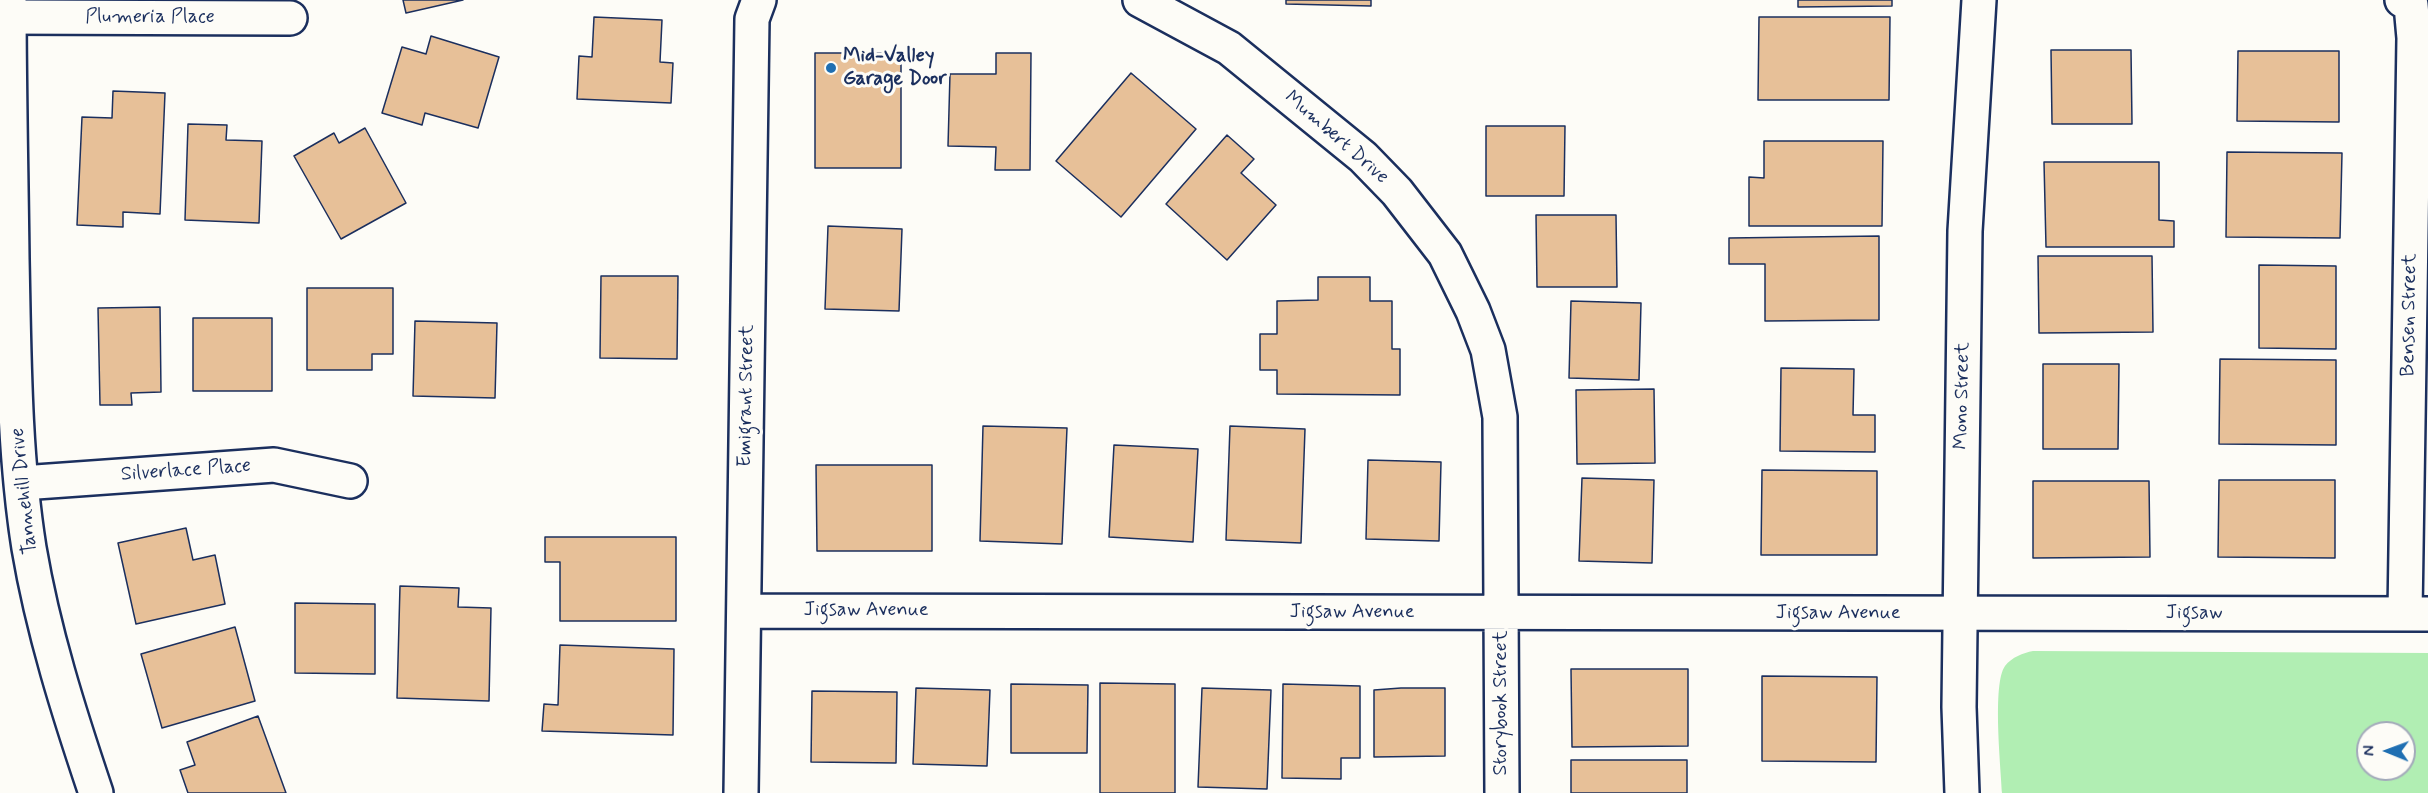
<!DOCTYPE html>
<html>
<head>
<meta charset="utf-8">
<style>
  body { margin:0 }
  #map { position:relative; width:2428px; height:793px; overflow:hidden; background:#fdfcf7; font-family:Mynerve,sans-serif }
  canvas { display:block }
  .north { position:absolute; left:2356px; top:721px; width:60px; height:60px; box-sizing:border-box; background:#fdfcf7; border:2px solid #a3aaba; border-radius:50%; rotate:271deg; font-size:16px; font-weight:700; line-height:24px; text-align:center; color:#1b2f5e }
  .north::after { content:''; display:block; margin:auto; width:21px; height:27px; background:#1f6fb2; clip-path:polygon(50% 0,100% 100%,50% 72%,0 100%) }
</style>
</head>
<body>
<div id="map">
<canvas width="2428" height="793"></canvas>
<div class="north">N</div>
</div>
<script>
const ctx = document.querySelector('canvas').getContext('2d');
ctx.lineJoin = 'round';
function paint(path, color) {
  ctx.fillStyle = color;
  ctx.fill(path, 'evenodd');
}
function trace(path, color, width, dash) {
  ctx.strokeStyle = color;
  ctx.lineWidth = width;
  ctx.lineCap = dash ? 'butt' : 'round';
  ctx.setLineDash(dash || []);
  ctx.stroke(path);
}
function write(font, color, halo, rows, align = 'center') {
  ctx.font = font + ' Mynerve,sans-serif';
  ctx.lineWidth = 6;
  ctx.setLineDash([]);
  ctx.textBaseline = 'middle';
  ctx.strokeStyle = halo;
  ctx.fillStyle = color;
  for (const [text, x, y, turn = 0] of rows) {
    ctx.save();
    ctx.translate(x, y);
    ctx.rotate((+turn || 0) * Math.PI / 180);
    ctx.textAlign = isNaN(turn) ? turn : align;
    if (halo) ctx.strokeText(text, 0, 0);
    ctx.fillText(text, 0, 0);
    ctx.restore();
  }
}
paint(new Path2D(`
  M 2033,651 L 2428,653 L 2428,793 L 2002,793 C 2001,768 1992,684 2005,666 C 2012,657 2023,653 2033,651 ZM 2368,733 L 2404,733 L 2404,769 L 2368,769 Z`), '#b1eeb3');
const building = new Path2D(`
  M 403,0 L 463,0 L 406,13 Z
  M 1286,0 L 1371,0 L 1371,6 L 1286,4 Z
  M 1798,0 L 1892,0 L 1892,6 L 1798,7 Z
  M 594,17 L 662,20 L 660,62 L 673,63 L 671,103 L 577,99 L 579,56 L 592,57 Z
  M 1759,17 L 1890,17 L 1889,100 L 1758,100 Z
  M 431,36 L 499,57 L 478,128 L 425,113 L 422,125 L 382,113 L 402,47 L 426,54 Z
  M 2051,50 L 2131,50 L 2132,124 L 2052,124 Z
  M 2238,51 L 2339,51 L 2339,122 L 2237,121 Z
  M 815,53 L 901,53 L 901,168 L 815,168 Z
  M 996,53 L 1031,53 L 1030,170 L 995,170 L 996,147 L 948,146 L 950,74 L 996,74 Z
  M 1131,73 L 1196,129 L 1121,217 L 1056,161 Z
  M 113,91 L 165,93 L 160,214 L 123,212 L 123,227 L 77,225 L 82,117 L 112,118 Z
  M 188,124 L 227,125 L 226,140 L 262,141 L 259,223 L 185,220 Z
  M 1486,126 L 1565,126 L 1564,196 L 1486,196 Z
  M 365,128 L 406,203 L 341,239 L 294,156 L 334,133 L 339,143 Z
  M 1227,135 L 1254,159 L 1241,173 L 1276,205 L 1227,260 L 1166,204 Z
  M 1764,141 L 1883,141 L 1882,226 L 1749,226 L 1749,177 L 1764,178 Z
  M 2227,152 L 2342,153 L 2340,238 L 2226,237 Z
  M 2044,162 L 2159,162 L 2159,220 L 2174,221 L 2174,247 L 2046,247 Z
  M 1536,215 L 1616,215 L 1617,287 L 1537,287 Z
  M 828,226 L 902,229 L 899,311 L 825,309 Z
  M 1879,236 L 1879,320 L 1765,321 L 1765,264 L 1729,264 L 1729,238 Z
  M 2038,256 L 2152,256 L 2153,332 L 2039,333 Z
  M 2259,265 L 2336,266 L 2336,349 L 2259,348 Z
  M 601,276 L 678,276 L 677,359 L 600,358 Z
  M 1318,277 L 1370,277 L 1370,301 L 1392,301 L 1392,349 L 1400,349 L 1400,395 L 1277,394 L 1277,370 L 1260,370 L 1260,334 L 1277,334 L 1277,301 L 1318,300 Z
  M 307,288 L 393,288 L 393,354 L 372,354 L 372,370 L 307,370 Z
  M 1571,301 L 1641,303 L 1639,380 L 1569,378 Z
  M 160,307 L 161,392 L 131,393 L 132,405 L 100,405 L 98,308 Z
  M 193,318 L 272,318 L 272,391 L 193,391 Z
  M 415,321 L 497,323 L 495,398 L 413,396 Z
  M 2220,359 L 2336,360 L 2336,445 L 2219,444 Z
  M 2043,364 L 2119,364 L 2118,449 L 2043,449 Z
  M 1781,368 L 1854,369 L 1853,415 L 1875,415 L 1875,452 L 1780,451 Z
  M 1654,389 L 1655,463 L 1577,464 L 1576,390 Z
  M 983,426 L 1067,428 L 1062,544 L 980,541 Z
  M 1230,426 L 1305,429 L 1301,543 L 1226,540 Z
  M 1114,445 L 1198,449 L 1193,542 L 1109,537 Z
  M 1368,460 L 1441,462 L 1439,541 L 1366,539 Z
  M 816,465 L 932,465 L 932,551 L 817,551 Z
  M 1762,470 L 1877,471 L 1877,555 L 1761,555 Z
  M 1582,478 L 1654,480 L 1652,563 L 1579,561 Z
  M 2219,480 L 2335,480 L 2335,558 L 2218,557 Z
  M 2033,481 L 2149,481 L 2150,557 L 2033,558 Z
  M 186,528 L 193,560 L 215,555 L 225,604 L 136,624 L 118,543 Z
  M 545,537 L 676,537 L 676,621 L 560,621 L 560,562 L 545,562 Z
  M 400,586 L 459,588 L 458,607 L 491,608 L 489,701 L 397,698 Z
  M 295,603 L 375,604 L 375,674 L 295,673 Z
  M 235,627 L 255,701 L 162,728 L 141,654 Z
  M 560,645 L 674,649 L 673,735 L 542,731 L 544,704 L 558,705 Z
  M 1571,669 L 1688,669 L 1688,746 L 1572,747 Z
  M 1762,676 L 1877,677 L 1876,762 L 1762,761 Z
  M 1100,683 L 1175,684 L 1175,793 L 1100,793 Z
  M 1011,684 L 1088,685 L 1087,753 L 1011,753 Z
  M 1283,684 L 1360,686 L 1360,758 L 1341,758 L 1341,779 L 1282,778 Z
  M 916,688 L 990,690 L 987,766 L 913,764 Z
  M 1202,688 L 1271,690 L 1267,789 L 1198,787 Z
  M 1401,688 L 1445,688 L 1445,756 L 1374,757 L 1374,690 Z
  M 812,691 L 897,692 L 896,763 L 811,762 Z
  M 258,716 L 286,793 L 188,793 L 180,770 L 195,765 L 187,742 Z
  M 1571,760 L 1687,760 L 1687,793 L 1571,793 Z`);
paint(building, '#e7c098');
trace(building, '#1b2f5e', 1.5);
const street = new Path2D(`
  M 1140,0 L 1229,48 L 1363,157 L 1397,192 L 1445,254 L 1473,311 L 1488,350 L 1500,417 L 1502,793
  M 2402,0 L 2411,5 L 2414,38 L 2405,613
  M 0,17 L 290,18
  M 22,483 L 274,465 L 350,481
  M 744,611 L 2428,614
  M 741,793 L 752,19 L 759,0`);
const secondary = new Path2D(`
  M 9,0 C 9,86 11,172 12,259 C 14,355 14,453 29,548 C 43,631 69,713 96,793
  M 1962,793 L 1959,707 L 1965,231 L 1979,0`);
trace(street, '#1b2f5e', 38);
trace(secondary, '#1b2f5e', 38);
trace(street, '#fdfcf7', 33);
trace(secondary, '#fdfcf7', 33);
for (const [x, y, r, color] of [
  [831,68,6,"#1f6fb2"]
]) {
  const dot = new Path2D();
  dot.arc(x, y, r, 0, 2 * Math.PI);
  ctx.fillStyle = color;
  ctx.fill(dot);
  trace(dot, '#fdfcf7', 2);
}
write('20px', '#1b2f5e', '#fdfcf7', [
  ["Plumeria Place",150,18],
  ["Mumbert Drive",1336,138,41],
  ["Bensen Street",2410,315,-89],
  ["Emigrant Street",747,396,-89],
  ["Mono Street",1963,396,-89],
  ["Silverlace Place",186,471,-4],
  ["Tannehill Drive",25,491,-96],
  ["Jigsaw Avenue",866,611],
  ["Jigsaw Avenue",1352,613],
  ["Jigsaw Avenue",1838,614],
  ["Jigsaw",2194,614],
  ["Storybook Street",1502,703,-90]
]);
write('bold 20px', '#1b2f5e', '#fdfcf7', [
  ["Mid-Valley",843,57],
  ["Garage Door",843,80]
], 'left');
</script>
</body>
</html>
